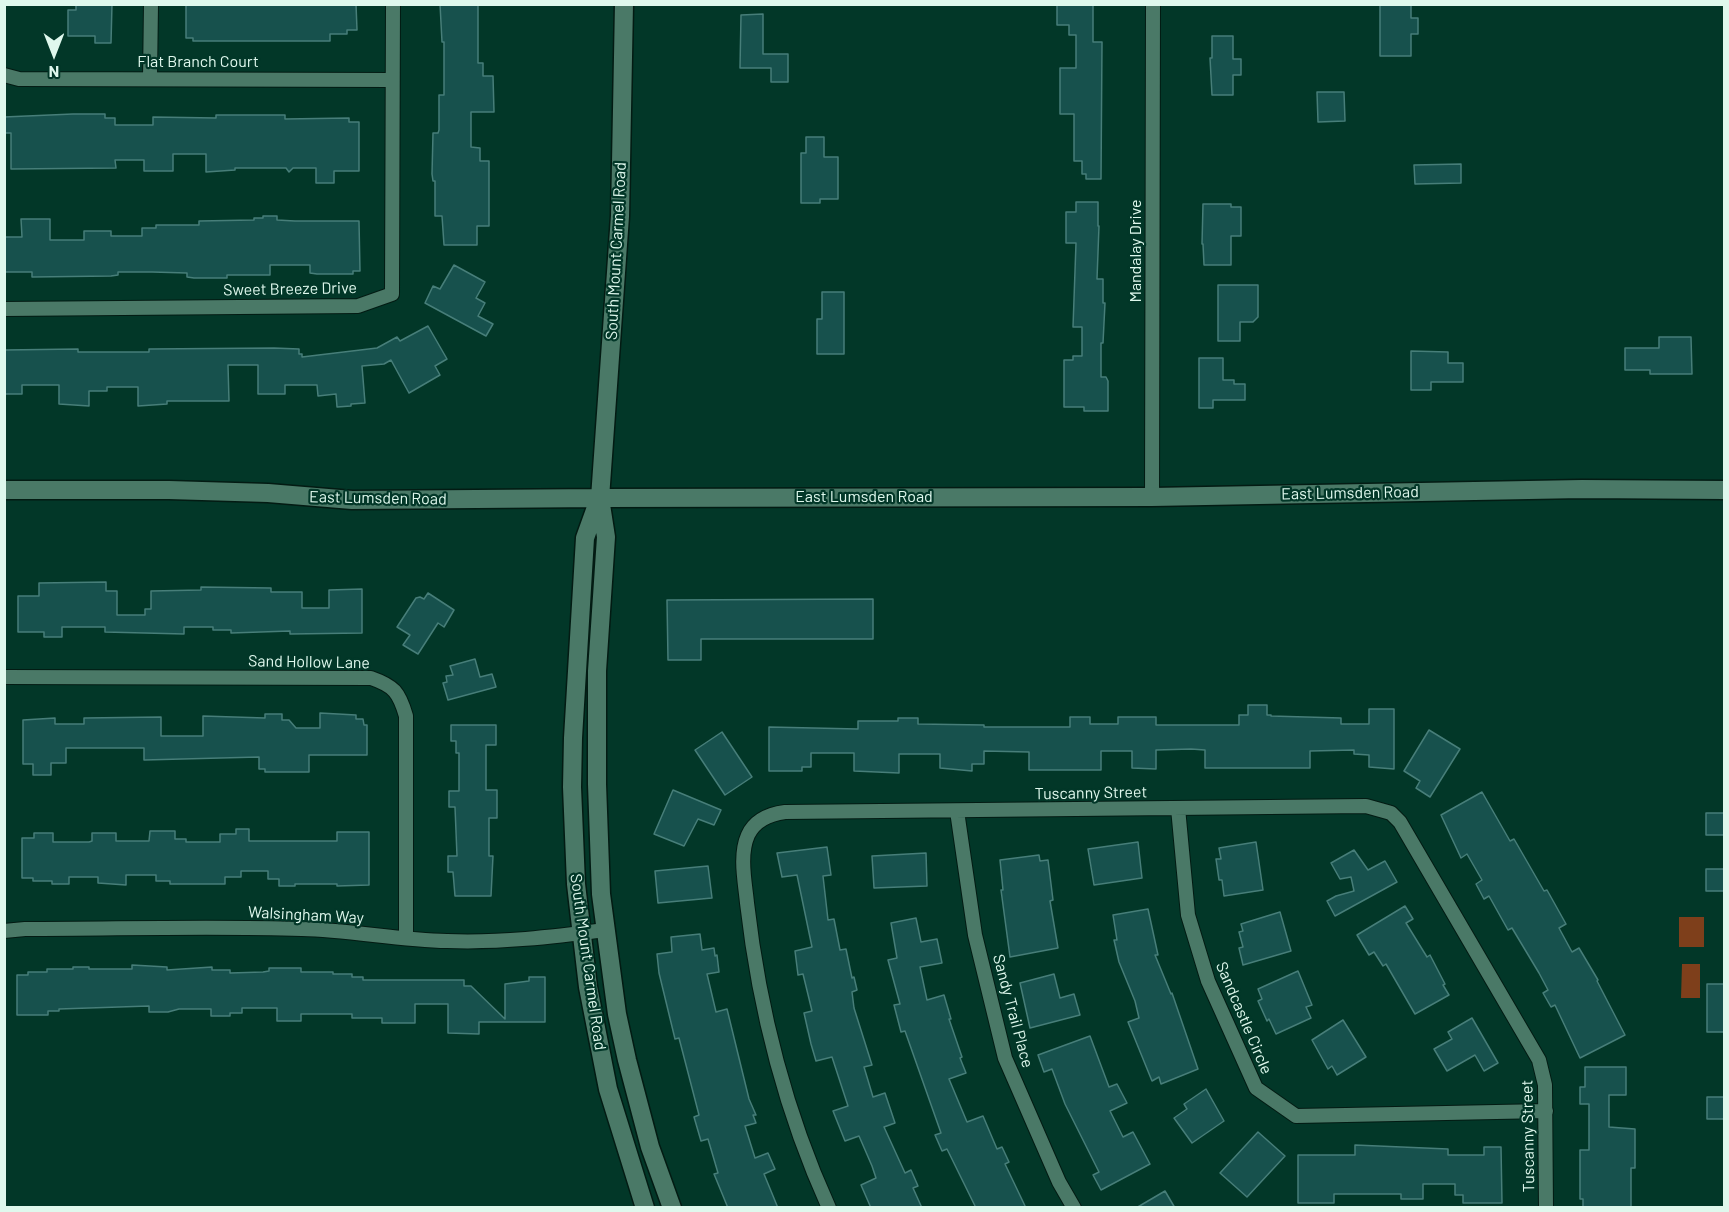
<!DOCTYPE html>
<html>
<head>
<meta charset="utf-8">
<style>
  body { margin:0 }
  #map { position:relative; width:1729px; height:1212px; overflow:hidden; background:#023728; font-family:Barlow,sans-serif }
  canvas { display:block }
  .frame { position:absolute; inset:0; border:6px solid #dff8ed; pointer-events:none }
  .north { position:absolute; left:24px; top:24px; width:60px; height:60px; -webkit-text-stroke:4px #023728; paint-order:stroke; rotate:180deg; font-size:16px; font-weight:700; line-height:24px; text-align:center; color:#dff8ed }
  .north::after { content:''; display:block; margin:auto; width:21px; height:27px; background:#dff8ed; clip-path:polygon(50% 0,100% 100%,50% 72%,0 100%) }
</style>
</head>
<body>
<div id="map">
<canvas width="1729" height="1212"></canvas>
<div class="frame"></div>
<div class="north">N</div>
</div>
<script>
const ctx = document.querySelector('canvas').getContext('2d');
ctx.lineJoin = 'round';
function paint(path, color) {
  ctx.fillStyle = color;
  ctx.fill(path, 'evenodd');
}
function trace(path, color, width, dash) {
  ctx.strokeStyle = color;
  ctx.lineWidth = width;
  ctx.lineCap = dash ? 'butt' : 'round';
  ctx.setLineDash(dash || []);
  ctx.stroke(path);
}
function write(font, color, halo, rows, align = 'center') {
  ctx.font = font + ' Barlow,sans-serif';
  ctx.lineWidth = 4.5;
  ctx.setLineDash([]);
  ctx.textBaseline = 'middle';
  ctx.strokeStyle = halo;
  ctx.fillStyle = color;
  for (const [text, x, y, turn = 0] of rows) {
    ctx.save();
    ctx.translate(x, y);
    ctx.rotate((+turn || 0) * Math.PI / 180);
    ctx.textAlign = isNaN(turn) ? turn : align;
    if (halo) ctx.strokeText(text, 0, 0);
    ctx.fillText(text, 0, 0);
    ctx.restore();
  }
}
paint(new Path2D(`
  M 1679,917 L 1704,917 L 1704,947 L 1679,947 Z
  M 1682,964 L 1700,964 L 1700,998 L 1681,998 Z`), '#7e3f1b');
const building = new Path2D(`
  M 76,4 L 112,4 L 111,43 L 95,43 L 95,36 L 68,36 L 68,10 L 76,10 Z
  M 186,4 L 356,4 L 357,30 L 347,30 L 347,34 L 330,34 L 330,41 L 193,41 L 193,38 L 186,38 Z
  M 440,4 L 478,4 L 478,63 L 483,63 L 483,76 L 493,76 L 494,112 L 471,112 L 471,147 L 480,148 L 480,161 L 489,161 L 489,226 L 477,226 L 477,245 L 444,245 L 442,216 L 435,216 L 435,181 L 433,181 L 432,174 L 433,133 L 438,133 L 439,130 L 439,95 L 444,95 L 444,42 L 442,42 Z
  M 1057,4 L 1093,4 L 1093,42 L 1102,42 L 1101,179 L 1086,179 L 1086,174 L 1082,174 L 1082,161 L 1074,161 L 1074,114 L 1060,114 L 1060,68 L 1076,68 L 1076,35 L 1069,35 L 1069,25 L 1057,25 Z
  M 1380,4 L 1411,4 L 1411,18 L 1418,18 L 1418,34 L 1411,34 L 1411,56 L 1380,56 Z
  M 763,14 L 763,54 L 788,54 L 788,82 L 771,82 L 771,68 L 740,68 L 741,15 Z
  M 1212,36 L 1233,36 L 1233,59 L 1241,59 L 1241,75 L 1233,75 L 1233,95 L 1212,95 L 1210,58 L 1212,58 Z
  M 1317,92 L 1344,92 L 1345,121 L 1318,122 Z
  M 73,114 L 105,114 L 105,118 L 115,118 L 115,125 L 153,125 L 153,117 L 216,118 L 216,115 L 285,115 L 285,119 L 349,118 L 349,122 L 359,122 L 359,171 L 334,171 L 334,183 L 316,183 L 316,168 L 293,168 L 289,172 L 286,168 L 235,168 L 235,170 L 206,172 L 206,154 L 173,154 L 173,171 L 144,171 L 144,160 L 115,160 L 116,168 L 11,169 L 11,133 L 4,133 L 4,117 Z
  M 806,137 L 824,137 L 824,157 L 838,157 L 838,199 L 820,199 L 820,203 L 801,203 L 801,153 L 806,153 Z
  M 1461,164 L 1461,183 L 1415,184 L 1414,165 Z
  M 1076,202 L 1098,202 L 1098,226 L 1099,226 L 1097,279 L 1103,279 L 1103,303 L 1105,303 L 1103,343 L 1101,343 L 1101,377 L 1106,377 L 1108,381 L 1108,411 L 1084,411 L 1084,407 L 1064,407 L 1064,360 L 1073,360 L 1073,356 L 1082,356 L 1082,327 L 1073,327 L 1076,243 L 1066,243 L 1066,212 L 1076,212 Z
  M 1203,204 L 1231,204 L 1231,207 L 1241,207 L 1241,236 L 1231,236 L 1231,265 L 1204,265 L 1203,244 L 1202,244 Z
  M 263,216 L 277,216 L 277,220 L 295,221 L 359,221 L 360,271 L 353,271 L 353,274 L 317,274 L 310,273 L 310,265 L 270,265 L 270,275 L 227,275 L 227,278 L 194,278 L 187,277 L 187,273 L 152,272 L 118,272 L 118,275 L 111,276 L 32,277 L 32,272 L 4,272 L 4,237 L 22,237 L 21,219 L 50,219 L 50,240 L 84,240 L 84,231 L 111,231 L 111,236 L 142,236 L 142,228 L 156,228 L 156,225 L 199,225 L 199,221 L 254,220 L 254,218 L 263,218 Z
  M 454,265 L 485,282 L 476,298 L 485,303 L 478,316 L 493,324 L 486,336 L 425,303 L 433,286 L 440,289 Z
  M 1218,285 L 1258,285 L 1258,317 L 1253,322 L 1240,322 L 1240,341 L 1218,341 Z
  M 822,292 L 844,292 L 844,354 L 817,354 L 817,319 L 822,319 Z
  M 428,326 L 447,359 L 435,366 L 440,375 L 409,393 L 391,360 L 384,364 L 362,366 L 365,403 L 351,404 L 351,406 L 337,407 L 336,394 L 318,396 L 317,385 L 285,385 L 285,394 L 258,394 L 258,365 L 228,365 L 229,401 L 167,401 L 167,404 L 138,406 L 138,387 L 107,387 L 107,391 L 89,391 L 89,406 L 59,404 L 59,385 L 22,385 L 22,394 L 4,394 L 4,350 L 78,349 L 78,352 L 149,352 L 149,349 L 274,348 L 299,349 L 299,354 L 302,354 L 302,357 L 377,348 L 397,337 L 400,341 Z
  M 1659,337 L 1691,337 L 1692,374 L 1650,374 L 1650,370 L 1625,370 L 1625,348 L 1659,348 Z
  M 1411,351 L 1448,352 L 1448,363 L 1463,363 L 1463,382 L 1431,382 L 1431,390 L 1411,390 Z
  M 1199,358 L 1223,358 L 1223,380 L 1234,380 L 1234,384 L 1245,384 L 1245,400 L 1213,400 L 1213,408 L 1199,408 Z
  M 106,582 L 106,591 L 117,591 L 117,615 L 145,615 L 145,609 L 151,609 L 151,591 L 201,590 L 201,587 L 271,588 L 271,592 L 302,592 L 302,608 L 329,608 L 329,590 L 362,589 L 362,633 L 290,634 L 290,631 L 231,633 L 231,630 L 213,630 L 213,627 L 184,627 L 184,634 L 105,632 L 105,627 L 62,627 L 62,637 L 44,637 L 44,632 L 18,632 L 18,596 L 39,596 L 39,583 Z
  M 428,593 L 454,610 L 444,627 L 438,623 L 418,654 L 403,645 L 410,635 L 397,627 L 416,598 L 420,597 L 424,599 Z
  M 873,599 L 873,639 L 701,639 L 701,660 L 668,660 L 667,600 Z
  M 475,659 L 480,677 L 492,674 L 496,687 L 448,700 L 443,683 L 447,682 L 446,676 L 453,675 L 450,666 Z
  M 1248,705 L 1267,705 L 1267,715 L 1271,715 L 1271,716 L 1341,718 L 1341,724 L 1369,724 L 1369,709 L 1394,709 L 1394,769 L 1369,767 L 1369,755 L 1354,754 L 1354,750 L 1310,751 L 1310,768 L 1205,768 L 1205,750 L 1191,749 L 1156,750 L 1156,769 L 1132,768 L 1132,751 L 1101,751 L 1101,770 L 1029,770 L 1029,752 L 984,751 L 984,764 L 972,764 L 972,771 L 940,768 L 940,754 L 899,754 L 899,773 L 854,771 L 854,753 L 811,753 L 811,767 L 802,767 L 802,771 L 769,771 L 769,727 L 858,729 L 858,721 L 898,721 L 898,718 L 918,718 L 918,724 L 984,725 L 984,727 L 1070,727 L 1070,717 L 1090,717 L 1090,724 L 1118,724 L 1118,717 L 1156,717 L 1156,725 L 1239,725 L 1239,715 L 1248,715 Z
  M 320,713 L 356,715 L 356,719 L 363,719 L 364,725 L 367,725 L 367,755 L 309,755 L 309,772 L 265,772 L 265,769 L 259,769 L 259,757 L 144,760 L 144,748 L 66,748 L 66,763 L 51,763 L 51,775 L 33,775 L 33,764 L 23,764 L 23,720 L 55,718 L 55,724 L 84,724 L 84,718 L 161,717 L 161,736 L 203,736 L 203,716 L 265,718 L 265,714 L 282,714 L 282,720 L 289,720 L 296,728 L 320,728 Z
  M 451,725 L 496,725 L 496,745 L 486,745 L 486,790 L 497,790 L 497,818 L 489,818 L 489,856 L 493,856 L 491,896 L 455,896 L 453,872 L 448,872 L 448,856 L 457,856 L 455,807 L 449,807 L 449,791 L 459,791 L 459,753 L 456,753 L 456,741 L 451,741 Z
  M 1429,730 L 1460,749 L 1430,797 L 1416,788 L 1420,781 L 1404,771 Z
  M 722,732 L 752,777 L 725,795 L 695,750 Z
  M 673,790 L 721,810 L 714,825 L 698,819 L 684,846 L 654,834 Z
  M 1482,792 L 1510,841 L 1514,839 L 1544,891 L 1547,890 L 1566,924 L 1559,928 L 1572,952 L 1579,948 L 1598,980 L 1597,981 L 1625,1035 L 1580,1058 L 1555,1005 L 1551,1007 L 1543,993 L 1548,990 L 1539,973 L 1512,928 L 1508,930 L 1489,896 L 1484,899 L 1476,884 L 1482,880 L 1467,854 L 1461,858 L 1441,815 Z
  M 1706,813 L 1725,813 L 1725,835 L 1706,835 Z
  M 236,829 L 249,829 L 249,841 L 337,841 L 337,832 L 369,832 L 369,885 L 337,886 L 337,884 L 295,884 L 295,886 L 279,886 L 279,879 L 268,879 L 268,871 L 241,871 L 241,877 L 225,877 L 225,884 L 170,884 L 170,881 L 156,881 L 156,875 L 126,875 L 126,885 L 98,883 L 98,877 L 69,877 L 69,884 L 52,884 L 52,881 L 33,881 L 33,878 L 22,878 L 22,838 L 34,838 L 34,833 L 53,833 L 53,842 L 89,842 L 92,841 L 92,833 L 116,833 L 116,841 L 149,841 L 150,831 L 175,831 L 175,839 L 186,839 L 186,842 L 220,842 L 220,834 L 236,834 Z
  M 1138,842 L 1142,878 L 1094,885 L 1088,849 Z
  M 1256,842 L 1263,890 L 1224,896 L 1222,880 L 1219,880 L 1216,859 L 1221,859 L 1219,848 Z
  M 827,847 L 831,875 L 823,876 L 828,920 L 834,919 L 840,950 L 846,949 L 852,978 L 854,977 L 857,990 L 852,992 L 854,1008 L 872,1065 L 864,1067 L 873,1097 L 885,1093 L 895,1123 L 884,1127 L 905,1173 L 911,1170 L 918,1186 L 913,1188 L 922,1208 L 871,1208 L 861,1185 L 876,1178 L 872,1166 L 859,1136 L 845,1141 L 833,1111 L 848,1106 L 832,1057 L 816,1061 L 811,1044 L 804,1013 L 812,1011 L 803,974 L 798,975 L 795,951 L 812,947 L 797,875 L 782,877 L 777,853 Z
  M 1354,850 L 1368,870 L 1385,861 L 1397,882 L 1335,916 L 1327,901 L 1336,896 L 1354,891 L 1351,877 L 1340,879 L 1331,863 Z
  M 926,853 L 927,886 L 874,888 L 872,856 Z
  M 1039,855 L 1040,861 L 1048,860 L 1053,900 L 1050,901 L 1058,948 L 1010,957 L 1001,890 L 1003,890 L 1000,860 Z
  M 708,866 L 712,898 L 658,903 L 655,871 Z
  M 1706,869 L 1725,869 L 1725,891 L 1706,891 Z
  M 1405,906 L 1413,919 L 1406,923 L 1427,957 L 1430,955 L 1445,984 L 1443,985 L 1449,995 L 1415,1014 L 1386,964 L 1383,966 L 1374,952 L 1369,955 L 1357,935 Z
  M 1148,909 L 1158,955 L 1155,955 L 1171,994 L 1172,993 L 1198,1069 L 1161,1084 L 1159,1077 L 1152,1081 L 1128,1022 L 1139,1018 L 1135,1001 L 1119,962 L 1114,940 L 1117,940 L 1113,915 Z
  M 1280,912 L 1291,951 L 1243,965 L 1239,948 L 1243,947 L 1239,932 L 1243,931 L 1241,924 Z
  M 916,918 L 921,942 L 937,939 L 942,963 L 920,967 L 927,1000 L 944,995 L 951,1019 L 949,1019 L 962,1057 L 960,1058 L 966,1073 L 949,1079 L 967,1122 L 983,1116 L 997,1149 L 1002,1147 L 1009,1162 L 1005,1164 L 1026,1208 L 976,1208 L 947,1149 L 942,1151 L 935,1135 L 941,1133 L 905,1031 L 901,1032 L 894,1005 L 900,1004 L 888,960 L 897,958 L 891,923 Z
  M 700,934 L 702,950 L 714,948 L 715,956 L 717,955 L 719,972 L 707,974 L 716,1012 L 727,1009 L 749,1099 L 756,1115 L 753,1115 L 756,1123 L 745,1126 L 755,1158 L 768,1153 L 775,1169 L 764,1174 L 778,1208 L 728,1208 L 714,1174 L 718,1173 L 708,1139 L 701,1141 L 694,1117 L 699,1115 L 679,1038 L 675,1039 L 659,973 L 657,954 L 672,952 L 671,937 Z
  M 132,965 L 167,967 L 167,970 L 212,967 L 212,970 L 230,970 L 230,973 L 263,972 L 269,971 L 269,968 L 301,968 L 301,972 L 333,972 L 333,974 L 352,974 L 352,977 L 363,977 L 363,980 L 464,980 L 464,986 L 471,986 L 505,1019 L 505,984 L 529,981 L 529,977 L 545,977 L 545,1022 L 479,1022 L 479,1034 L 448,1033 L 448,1004 L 415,1004 L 415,1023 L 382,1023 L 382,1018 L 352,1018 L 352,1014 L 301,1014 L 301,1021 L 277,1021 L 277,1008 L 242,1008 L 242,1013 L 230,1013 L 230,1016 L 211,1016 L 211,1009 L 179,1009 L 168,1012 L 149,1012 L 149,1006 L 59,1009 L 59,1011 L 48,1011 L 48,1015 L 17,1015 L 17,975 L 28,975 L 28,972 L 47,972 L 47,969 L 73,969 L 73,967 L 89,967 L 89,969 L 132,969 Z
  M 1298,971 L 1312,1005 L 1306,1007 L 1311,1018 L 1276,1034 L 1269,1019 L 1267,1021 L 1258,1001 L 1262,999 L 1258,989 Z
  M 1054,974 L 1060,998 L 1074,994 L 1080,1015 L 1030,1028 L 1020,983 Z
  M 1707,984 L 1725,984 L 1725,1032 L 1707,1032 Z
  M 1472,1018 L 1498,1063 L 1484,1071 L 1475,1055 L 1447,1071 L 1434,1049 L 1452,1039 L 1448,1032 Z
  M 1343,1020 L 1366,1057 L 1337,1075 L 1332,1066 L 1328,1069 L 1312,1040 Z
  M 1090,1036 L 1109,1087 L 1117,1084 L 1127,1103 L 1110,1111 L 1123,1137 L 1133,1132 L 1150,1164 L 1101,1190 L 1093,1175 L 1099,1172 L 1065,1104 L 1052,1069 L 1044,1072 L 1038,1055 Z
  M 1585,1067 L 1626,1067 L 1626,1095 L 1609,1095 L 1609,1127 L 1635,1129 L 1635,1168 L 1631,1168 L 1631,1208 L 1583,1208 L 1583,1199 L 1580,1199 L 1580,1150 L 1589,1150 L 1589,1104 L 1580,1104 L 1580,1087 L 1585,1087 Z
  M 1206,1089 L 1224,1121 L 1192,1143 L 1174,1118 L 1187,1109 L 1184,1104 Z
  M 1707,1097 L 1725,1097 L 1725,1119 L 1707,1119 Z
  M 1258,1132 L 1285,1156 L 1247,1197 L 1220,1173 Z
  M 1355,1145 L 1448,1149 L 1448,1155 L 1484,1155 L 1484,1147 L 1501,1147 L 1502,1203 L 1463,1203 L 1463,1195 L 1455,1195 L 1455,1184 L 1423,1184 L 1423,1199 L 1401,1199 L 1401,1194 L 1334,1194 L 1334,1203 L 1298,1203 L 1298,1155 L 1355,1155 Z
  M 1165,1191 L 1175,1208 L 1136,1208 Z`);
paint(building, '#17514d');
trace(building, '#477e79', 1.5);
const street = new Path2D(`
  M 4,75 L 19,79 L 392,80
  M 150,78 L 151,4
  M 4,309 L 358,306 L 392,294 L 393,4
  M 1152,497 L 1153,4
  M 4,677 L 371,678 C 394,686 399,692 406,716 L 406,938
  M 1178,808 L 1188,915 L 1208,981 L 1256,1088 L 1296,1116 L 1546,1111
  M 957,811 L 975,935 L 1005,1058 L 1059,1182 L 1074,1208
  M 4,931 L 25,929 C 117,929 210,926 302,929 C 350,930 398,940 447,941 C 500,943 552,937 605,930
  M 829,1208 C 785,1111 759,1008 747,903 C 745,882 739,855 748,835 C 755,820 770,814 785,812 L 1366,806 L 1391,813 L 1400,822 L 1539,1060 L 1545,1085 L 1546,1208`);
const secondary = new Path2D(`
  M 624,4 L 620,216 L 600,498 L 606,537 L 597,671 L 597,784 L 601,894 L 617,1014 L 627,1060 L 650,1147 L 672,1208
  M 4,490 L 169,490 L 268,493 L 352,500 L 600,498 L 1152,497 L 1582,489 L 1724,490
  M 599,499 L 585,538 L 573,738 L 572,787 L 576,884 L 588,987 L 608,1089 L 645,1208`);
trace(street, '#031b13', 16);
trace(secondary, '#031b13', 21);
trace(street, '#4a7967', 14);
trace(secondary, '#4a7967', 18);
write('16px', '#dff8ed', '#023728', [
  ["Flat Branch Court",198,62],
  ["South Mount Carmel Road",616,251,-87],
  ["Mandalay Drive",1136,251,-90],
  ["Sweet Breeze Drive",290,289,-1],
  ["East Lumsden Road",1350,493,-1],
  ["East Lumsden Road",864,497],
  ["East Lumsden Road",378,498,1],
  ["Sand Hollow Lane",309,662,1],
  ["Tuscanny Street",1091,793,-1],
  ["Walsingham Way",306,915,3],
  ["South Mount Carmel Road",588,962,82],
  ["Sandy Trail Place",1013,1011,75],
  ["Sandcastle Circle",1244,1018,67],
  ["Tuscanny Street",1528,1136,-91]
]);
</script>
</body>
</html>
